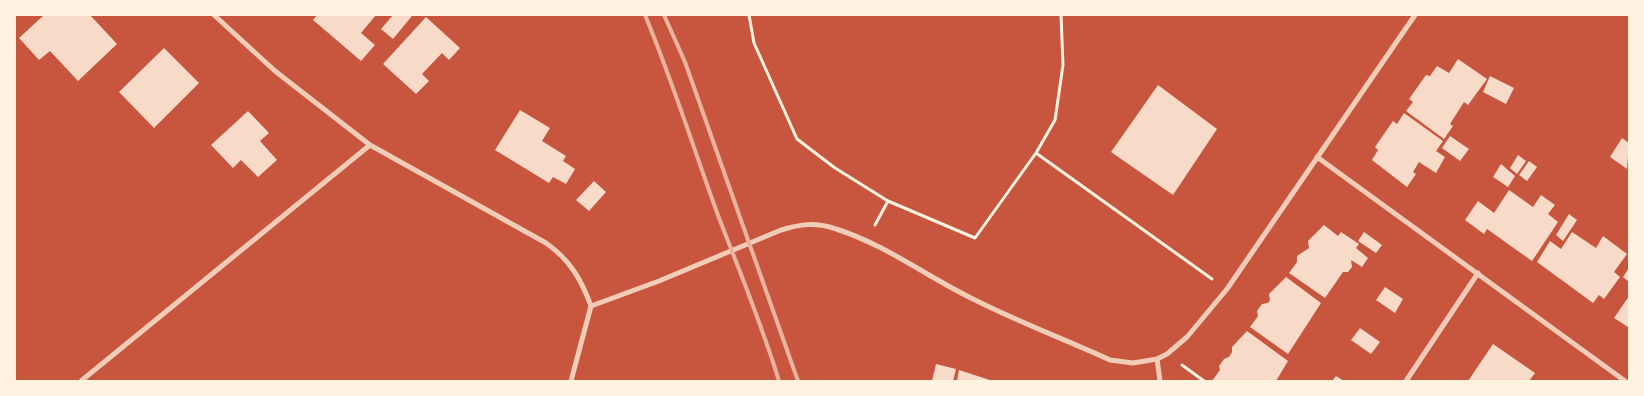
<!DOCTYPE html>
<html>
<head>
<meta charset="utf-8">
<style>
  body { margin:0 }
  #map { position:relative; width:1644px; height:396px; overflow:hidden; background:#c8553d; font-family:"Asap Condensed",sans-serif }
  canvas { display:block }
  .frame { position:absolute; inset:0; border:16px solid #fff3e0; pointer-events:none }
</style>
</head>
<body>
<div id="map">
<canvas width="1644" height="396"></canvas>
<div class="frame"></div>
</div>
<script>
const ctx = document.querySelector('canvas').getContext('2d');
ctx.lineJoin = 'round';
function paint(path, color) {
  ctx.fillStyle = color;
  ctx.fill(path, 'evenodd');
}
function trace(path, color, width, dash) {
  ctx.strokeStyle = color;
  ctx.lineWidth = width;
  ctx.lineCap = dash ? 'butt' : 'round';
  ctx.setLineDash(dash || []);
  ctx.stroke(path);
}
paint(new Path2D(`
  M 44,15 L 90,15 L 117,44 L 78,81 L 50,51 L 39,60 L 19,38 Z
  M 317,15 L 376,15 L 361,33 L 375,45 L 361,61 L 313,20 Z
  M 393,15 L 412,16 L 393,39 L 381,29 Z
  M 426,17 L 460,48 L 449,60 L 442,53 L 422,74 L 429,81 L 416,94 L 383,64 Z
  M 164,48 L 199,83 L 154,128 L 119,92 Z
  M 1458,59 L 1487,79 L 1468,105 L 1464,102 L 1450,124 L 1453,126 L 1444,139 L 1406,111 L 1413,102 L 1409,99 L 1426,75 L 1430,76 L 1437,66 L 1449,73 Z
  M 1490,76 L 1514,88 L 1506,104 L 1483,92 Z
  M 1158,85 L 1217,129 L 1173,195 L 1111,152 Z
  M 520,110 L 550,128 L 542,141 L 566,156 L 563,161 L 575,169 L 566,184 L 553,177 L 549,183 L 495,150 Z
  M 248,111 L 269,133 L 260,141 L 277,160 L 258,177 L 241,160 L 233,168 L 211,145 Z
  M 1404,113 L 1443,141 L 1436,151 L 1445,157 L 1436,173 L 1419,162 L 1413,172 L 1416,174 L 1407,187 L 1372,160 L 1378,150 L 1375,147 L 1393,121 L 1397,124 Z
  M 1450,136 L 1469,149 L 1460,161 L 1442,148 Z
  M 1622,138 L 1629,143 L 1627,169 L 1610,157 Z
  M 1518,155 L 1526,161 L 1517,174 L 1510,168 Z
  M 1529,161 L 1537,167 L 1527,181 L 1519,175 Z
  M 1501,164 L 1515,176 L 1508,187 L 1493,177 Z
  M 594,181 L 606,192 L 589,211 L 576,200 Z
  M 1509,190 L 1533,207 L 1541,195 L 1555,205 L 1548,214 L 1558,222 L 1532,261 L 1487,229 L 1484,234 L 1465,220 L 1478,201 L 1494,213 Z
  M 1569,214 L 1577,220 L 1563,241 L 1556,235 Z
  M 1324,225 L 1338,236 L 1341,232 L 1359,244 L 1356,248 L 1368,258 L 1362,267 L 1351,260 L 1352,267 L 1348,272 L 1343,272 L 1325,298 L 1289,273 L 1297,262 L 1297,256 L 1309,248 L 1308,241 Z
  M 1364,232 L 1382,245 L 1376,253 L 1358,241 Z
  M 1572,232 L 1596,248 L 1603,236 L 1627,254 L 1614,272 L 1620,277 L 1604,299 L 1599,295 L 1593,303 L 1537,262 L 1550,241 L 1561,249 Z
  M 1629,268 L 1629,282 L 1623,277 Z
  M 1286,277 L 1321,303 L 1288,354 L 1250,327 L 1258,316 L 1257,311 L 1262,304 L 1268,303 L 1270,300 L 1269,294 Z
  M 1385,287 L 1403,299 L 1395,313 L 1376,300 Z
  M 1629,296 L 1629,326 L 1628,327 L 1614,318 Z
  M 1360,328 L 1380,342 L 1371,354 L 1351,340 Z
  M 1247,331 L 1288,361 L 1276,381 L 1212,381 L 1220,370 L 1219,366 L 1224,359 L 1229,357 L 1232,352 L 1232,347 Z
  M 1493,344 L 1535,373 L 1529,381 L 1468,381 Z
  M 936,364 L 956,369 L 953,381 L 932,381 Z
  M 959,370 L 993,381 L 957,381 Z
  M 1336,376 L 1344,381 L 1332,381 Z`), '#f7dbc8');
trace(new Path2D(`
  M 749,15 L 754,43 L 797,139 L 835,168 L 888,201 L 975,238 L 1036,153 L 1055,120 L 1063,65 L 1061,15
  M 1036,153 L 1212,279
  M 875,225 L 888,201
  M 1182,365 L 1204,381`), '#fff3e0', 3);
trace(new Path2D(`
  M 214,15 L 275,71 L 370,145 L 546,243 C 570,260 581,279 591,306
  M 1317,157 L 1625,381
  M 591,306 L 659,281 L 781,230 C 800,224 816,222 836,229 C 884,244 926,276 971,298 C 1016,321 1064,339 1110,360 L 1133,363 L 1157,359 L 1167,354 L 1187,337 L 1227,289 L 1415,15
  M 1157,359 L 1160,381
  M 81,381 L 370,145
  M 571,381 L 591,306
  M 1406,381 L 1478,273`), '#f1ccb7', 5);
trace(new Path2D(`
  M 645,15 C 673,82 694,150 719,218 C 740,272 762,325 779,381
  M 664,15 L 685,62 L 798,381`), '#e9b49f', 4);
</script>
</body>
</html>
